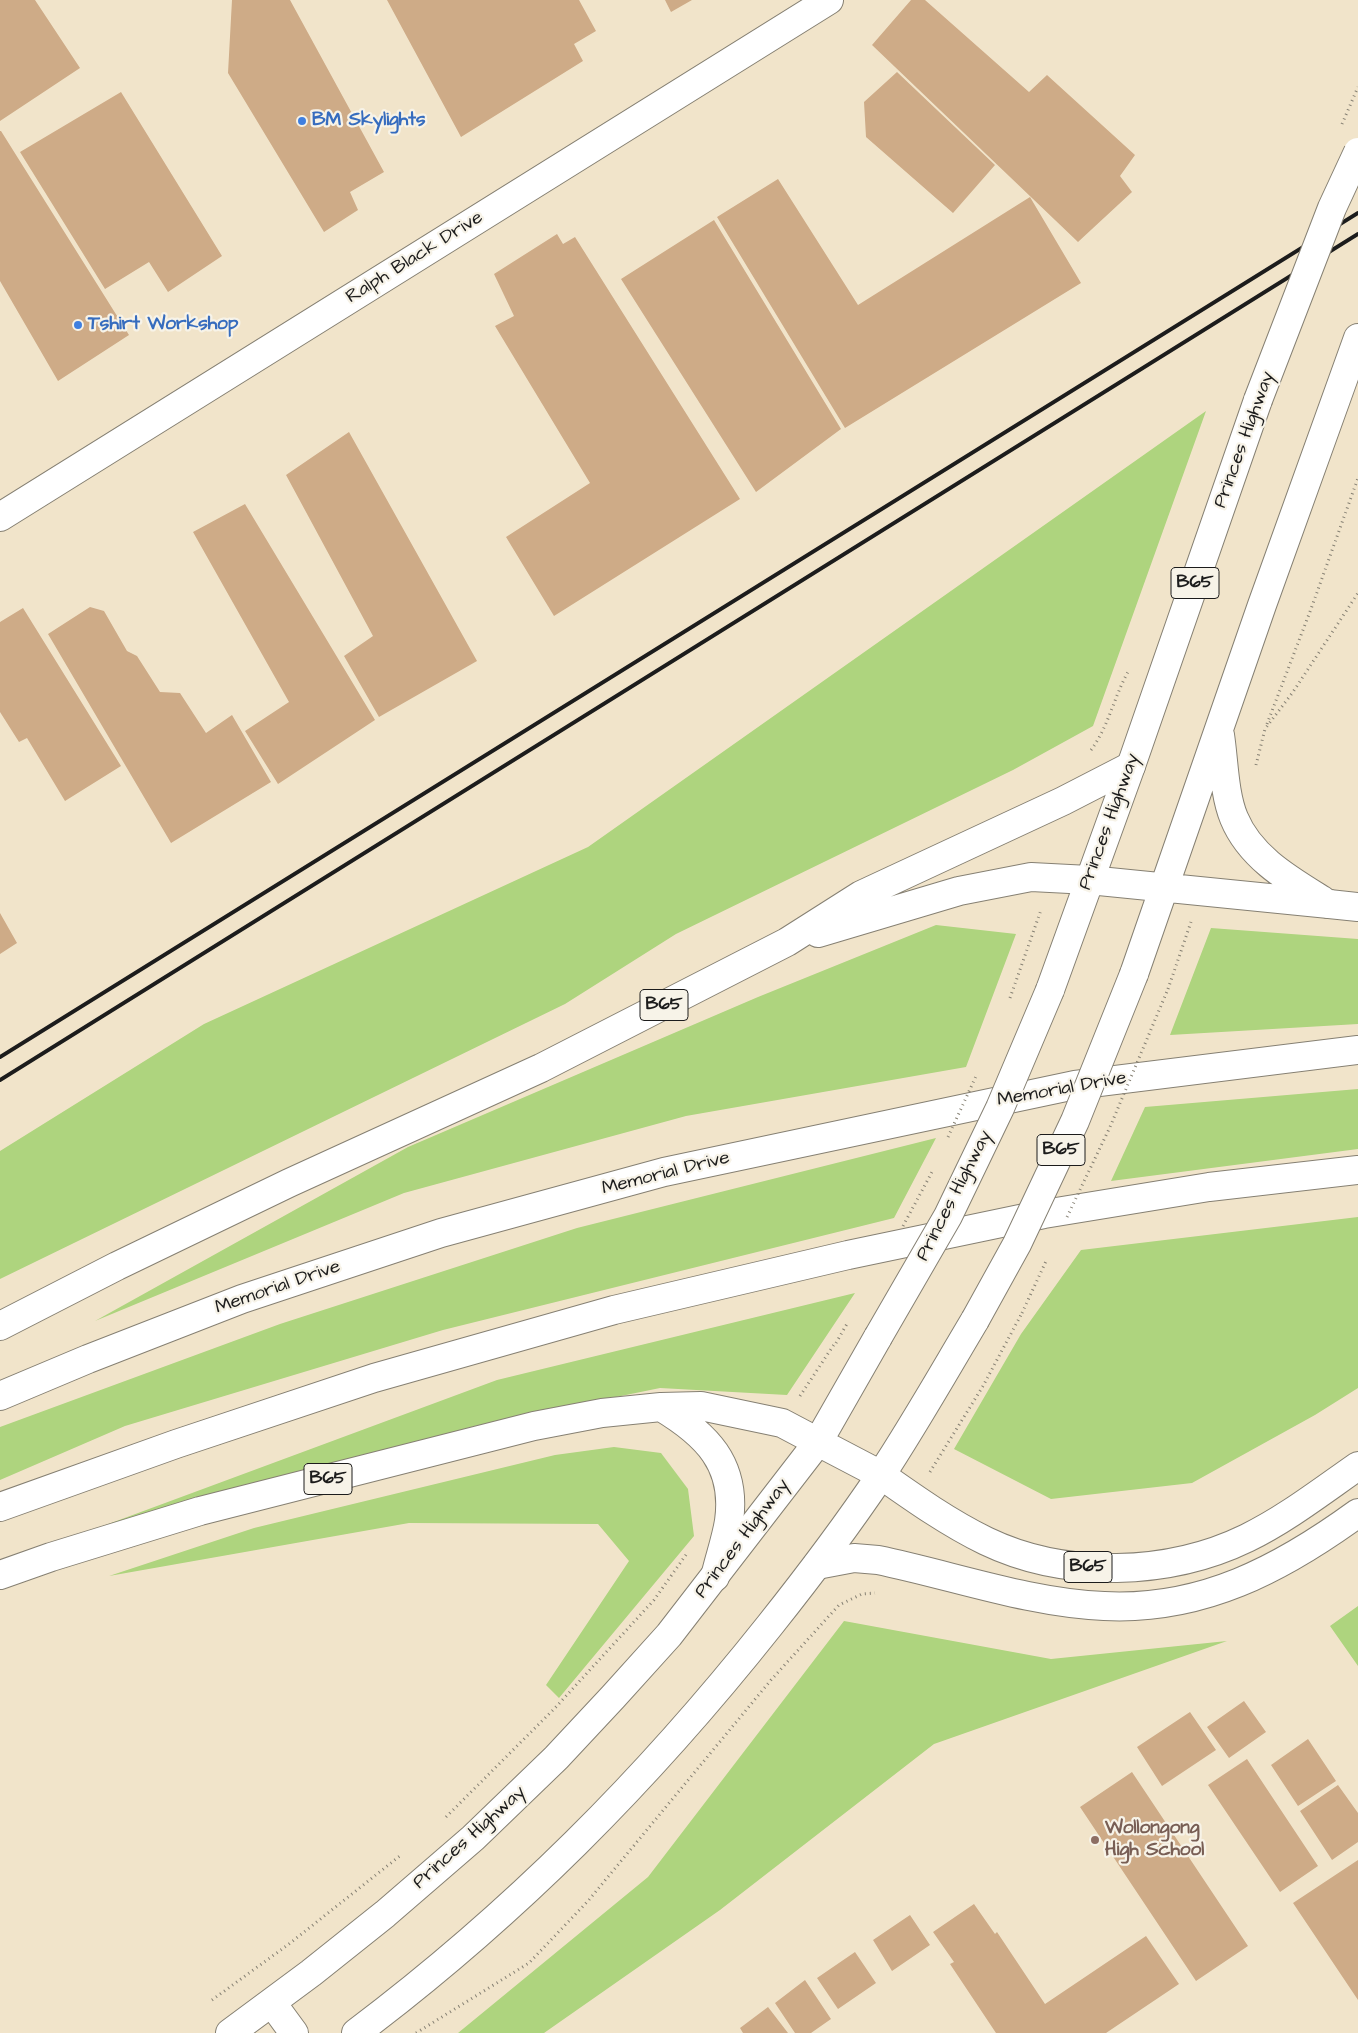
<!DOCTYPE html>
<html>
<head>
<meta charset="utf-8">
<style>
  body { margin:0 }
  canvas { display:block; background:#f1e4ca }
</style>
</head>
<body>
<canvas width="1358" height="2033"></canvas>
<script>
const ctx = document.querySelector('canvas').getContext('2d');
ctx.lineJoin = 'round';
function paint(path, color) {
  ctx.fillStyle = color;
  ctx.fill(path, 'evenodd');
}
function trace(path, color, width, dash) {
  ctx.strokeStyle = color;
  ctx.lineWidth = width;
  ctx.lineCap = dash ? 'butt' : 'round';
  ctx.setLineDash(dash || []);
  ctx.stroke(path);
}
function write(font, color, halo, rows, align = 'center') {
  ctx.font = font + ' "Architects Daughter",sans-serif';
  ctx.lineWidth = 4.5;
  ctx.setLineDash([]);
  ctx.textBaseline = 'middle';
  ctx.strokeStyle = halo;
  ctx.fillStyle = color;
  for (const [text, x, y, turn = 0] of rows) {
    ctx.save();
    ctx.translate(x, y);
    ctx.rotate((+turn || 0) * Math.PI / 180);
    ctx.textAlign = isNaN(turn) ? turn : align;
    if (halo) ctx.strokeText(text, 0, 0);
    ctx.fillText(text, 0, 0);
    ctx.restore();
  }
}
paint(new Path2D(`
  M 1206,411 L 1093,726 L 1013,770 L 676,934 L 565,1004 L 0,1279 L 0,1151 L 204,1024 L 588,847 Z
  M 936,925 L 1016,934 L 966,1067 L 686,1116 L 404,1193 L 95,1321 L 408,1147 L 758,997 Z
  M 1211,928 L 1358,939 L 1358,1024 L 1170,1035 Z
  M 1358,1089 L 1358,1149 L 1111,1181 L 1145,1107 Z
  M 936,1138 L 894,1218 L 443,1330 L 125,1426 L 0,1480 L 0,1427 L 280,1324 L 577,1228 Z
  M 1358,1217 L 1358,1388 L 1315,1415 L 1192,1483 L 1051,1499 L 954,1449 L 1021,1334 L 1081,1250 Z
  M 855,1293 L 787,1395 L 660,1388 L 475,1426 L 103,1526 L 497,1380 Z
  M 614,1447 L 661,1453 L 688,1489 L 694,1536 L 559,1698 L 546,1685 L 629,1561 L 598,1524 L 409,1523 L 109,1576 L 254,1528 L 555,1455 Z
  M 1358,1606 L 1358,1666 L 1330,1626 Z
  M 844,1621 L 1051,1659 L 1227,1641 L 934,1744 L 720,1910 L 544,2033 L 458,2033 L 648,1877 Z`), '#aed47e');
paint(new Path2D(`
  M 0,0 L 35,0 L 80,68 L 0,121 Z
  M 232,0 L 290,0 L 384,172 L 350,192 L 358,210 L 324,232 L 228,73 Z
  M 387,0 L 579,0 L 596,31 L 574,44 L 583,61 L 461,137 Z
  M 665,0 L 692,0 L 671,12 Z
  M 911,0 L 925,0 L 1029,92 L 1047,75 L 1135,155 L 1120,176 L 1132,192 L 1078,242 L 872,45 Z
  M 897,72 L 995,165 L 953,213 L 866,137 L 864,102 Z
  M 121,92 L 222,256 L 168,292 L 149,262 L 105,289 L 20,152 Z
  M 0,131 L 1,131 L 129,335 L 58,381 L 0,281 Z
  M 778,179 L 858,305 L 1030,197 L 1081,283 L 845,428 L 717,217 Z
  M 714,220 L 841,429 L 756,492 L 621,279 Z
  M 557,234 L 563,244 L 575,237 L 740,499 L 554,616 L 506,537 L 590,483 L 495,326 L 514,316 L 494,274 Z
  M 349,432 L 477,661 L 379,717 L 344,656 L 373,636 L 286,475 Z
  M 245,504 L 375,720 L 278,784 L 245,731 L 289,702 L 193,532 Z
  M 90,607 L 104,611 L 127,651 L 137,656 L 160,692 L 180,693 L 206,733 L 232,715 L 271,782 L 171,843 L 48,634 Z
  M 23,608 L 121,766 L 65,801 L 27,738 L 19,742 L 0,712 L 0,622 Z
  M 0,913 L 17,943 L 0,954 Z
  M 1244,1701 L 1266,1732 L 1229,1758 L 1207,1727 Z
  M 1190,1712 L 1216,1750 L 1162,1786 L 1137,1747 Z
  M 1308,1739 L 1336,1781 L 1298,1806 L 1271,1765 Z
  M 1247,1759 L 1318,1866 L 1280,1892 L 1208,1785 Z
  M 1132,1772 L 1248,1946 L 1196,1981 L 1080,1807 Z
  M 1338,1785 L 1358,1813 L 1358,1842 L 1332,1860 L 1300,1811 Z
  M 1358,1860 L 1358,2000 L 1293,1903 Z
  M 974,1904 L 995,1934 L 997,1932 L 1045,2004 L 1146,1936 L 1179,1984 L 1106,2033 L 996,2033 L 950,1964 L 954,1962 L 933,1932 Z
  M 910,1915 L 930,1945 L 892,1971 L 873,1940 Z
  M 855,1952 L 876,1983 L 838,2009 L 817,1978 Z
  M 805,1980 L 831,2019 L 811,2033 L 795,2033 L 775,2003 Z
  M 768,2007 L 788,2033 L 743,2033 L 740,2028 Z`), '#ceab87');
const street = new Path2D(`
  M 0,517 L 829,0
  M 272,2003 L 294,2033`);
const primary = new Path2D(`
  M 1220,735 C 1224,761 1224,794 1234,818 C 1250,857 1288,879 1322,900
  M 1089,880 L 1329,904
  M 1134,974 L 1262,605 L 1358,338
  M 1050,990 L 1131,766 L 1258,400
  M 818,1442 L 881,1475
  M 230,2033 L 311,1973 L 385,1914 L 473,1838 L 556,1758 L 613,1697 L 669,1635 L 818,1442 L 878,1337
  M 356,2033 C 514,1914 647,1780 770,1625 C 809,1576 846,1527 881,1475 C 914,1425 944,1372 975,1320`);
const highway = new Path2D(`
  M 1329,904 L 1358,907
  M 818,933 L 959,891 L 1031,877 L 1089,880
  M 0,1326 L 117,1266 L 289,1183 L 541,1068 L 787,942 L 861,895 L 1063,801 L 1131,766
  M 0,1396 L 88,1359 L 242,1299 L 441,1233 L 664,1172 L 1075,1085 L 1358,1050
  M 661,1407 C 706,1434 737,1464 729,1521 C 726,1540 719,1559 715,1577
  M 881,1475 C 915,1499 949,1523 986,1541 C 1065,1579 1169,1576 1247,1538 C 1286,1519 1322,1491 1358,1466
  M 0,1507 L 176,1444 L 374,1378 L 614,1310 L 848,1255 L 1044,1214 L 1209,1187 L 1358,1170
  M 817,1565 L 854,1558 L 878,1560 C 951,1575 1029,1603 1104,1606 C 1202,1611 1281,1569 1358,1513
  M 0,1575 L 51,1557 L 200,1511 L 534,1426 L 602,1413 L 661,1407 L 701,1406 L 782,1423 L 818,1442`);
trace(street, '#868073', 30);
trace(primary, '#868073', 30);
trace(highway, '#868073', 30);
trace(new Path2D(`
  M 1342,124 L 1358,87
  M 1267,724 L 1311,609 L 1358,478
  M 1091,750 C 1109,726 1114,696 1129,670
  M 1256,765 L 1265,729 L 1293,692 L 1358,593
  M 1168,989 L 1191,922
  M 1010,998 L 1041,910
  M 800,1396 L 835,1343
  M 930,1472 L 983,1386 L 1022,1313
  M 446,1817 L 555,1708 L 654,1600 L 688,1552
  M 212,2000 L 289,1944 L 401,1855
  M 416,2033 L 529,1963 L 588,1901 L 771,1680 L 839,1605 L 862,1594 L 875,1593`), '#868073', 3, [1, 4]);
trace(street, '#fff', 28);
trace(primary, '#fff', 28);
trace(highway, '#fff', 28);
trace(new Path2D(`
  M 0,1057 L 1358,213
  M 0,1080 L 1358,234`), '#1c1c1c', 4);
const primaryBridge = new Path2D(`
  M 1258,400 L 1332,208 L 1358,152
  M 975,1320 L 1017,1244 L 1075,1121 L 1134,974
  M 878,1337 L 948,1216 L 1000,1108 L 1050,990`);
trace(primaryBridge, '#868073', 30, []);
trace(new Path2D(`
  M 948,1137 L 977,1074
  M 1067,1217 L 1110,1127 L 1168,989
  M 903,1226 L 932,1172
  M 1022,1313 L 1047,1259
  M 836,1343 L 848,1322`), '#868073', 3, [1, 4]);
trace(primaryBridge, '#fff', 28);
for (const [x, y, r, color] of [
  [302,121,5,"#3f7fe0"],
  [78,325,5,"#3f7fe0"],
  [1095,1840,5,"#8d6e63"]
]) {
  const dot = new Path2D();
  dot.arc(x, y, r, 0, 2 * Math.PI);
  ctx.fillStyle = color;
  ctx.fill(dot);
  trace(dot, '#f7f3e8', 2);
}
for (const [x, y, w] of [
  [1195,583,48],
  [664,1005,48],
  [1061,1150,48],
  [328,1479,48],
  [1088,1567,48]
]) {
  const box = new Path2D();
  box.roundRect(x - w / 2, y - 15.5, w, 31, 4);
  ctx.fillStyle = '#f7f3e8';
  ctx.fill(box);
  trace(box, '#1c1c1c', 1);
}
write('bold 18px', '#1c1c1c', null, [
  ["B65",1195,583],
  ["B65",664,1005],
  ["B65",1061,1150],
  ["B65",328,1479],
  ["B65",1088,1567]
]);
write('bold 19px', '#366cbe', '#f7f3e8', [
  ["BM Skylights",312,121],
  ["Tshirt Workshop",88,325]
], 'left');
write('19px', '#1c1c1c', '#f7f3e8', [
  ["Ralph Black Drive",415,258,-32],
  ["Princes Highway",1245,440,-70],
  ["Princes Highway",1110,822,-70],
  ["Memorial Drive",1062,1090,-10],
  ["Memorial Drive",666,1174,-14],
  ["Princes Highway",955,1196,-63],
  ["Memorial Drive",278,1288,-19],
  ["Princes Highway",743,1539,-53],
  ["Princes Highway",470,1838,-42]
]);
write('bold 19px', '#785e54', '#f7f3e8', [
  ["Wollongong",1105,1829],
  ["High School",1105,1851]
], 'left');
</script>
</body>
</html>
